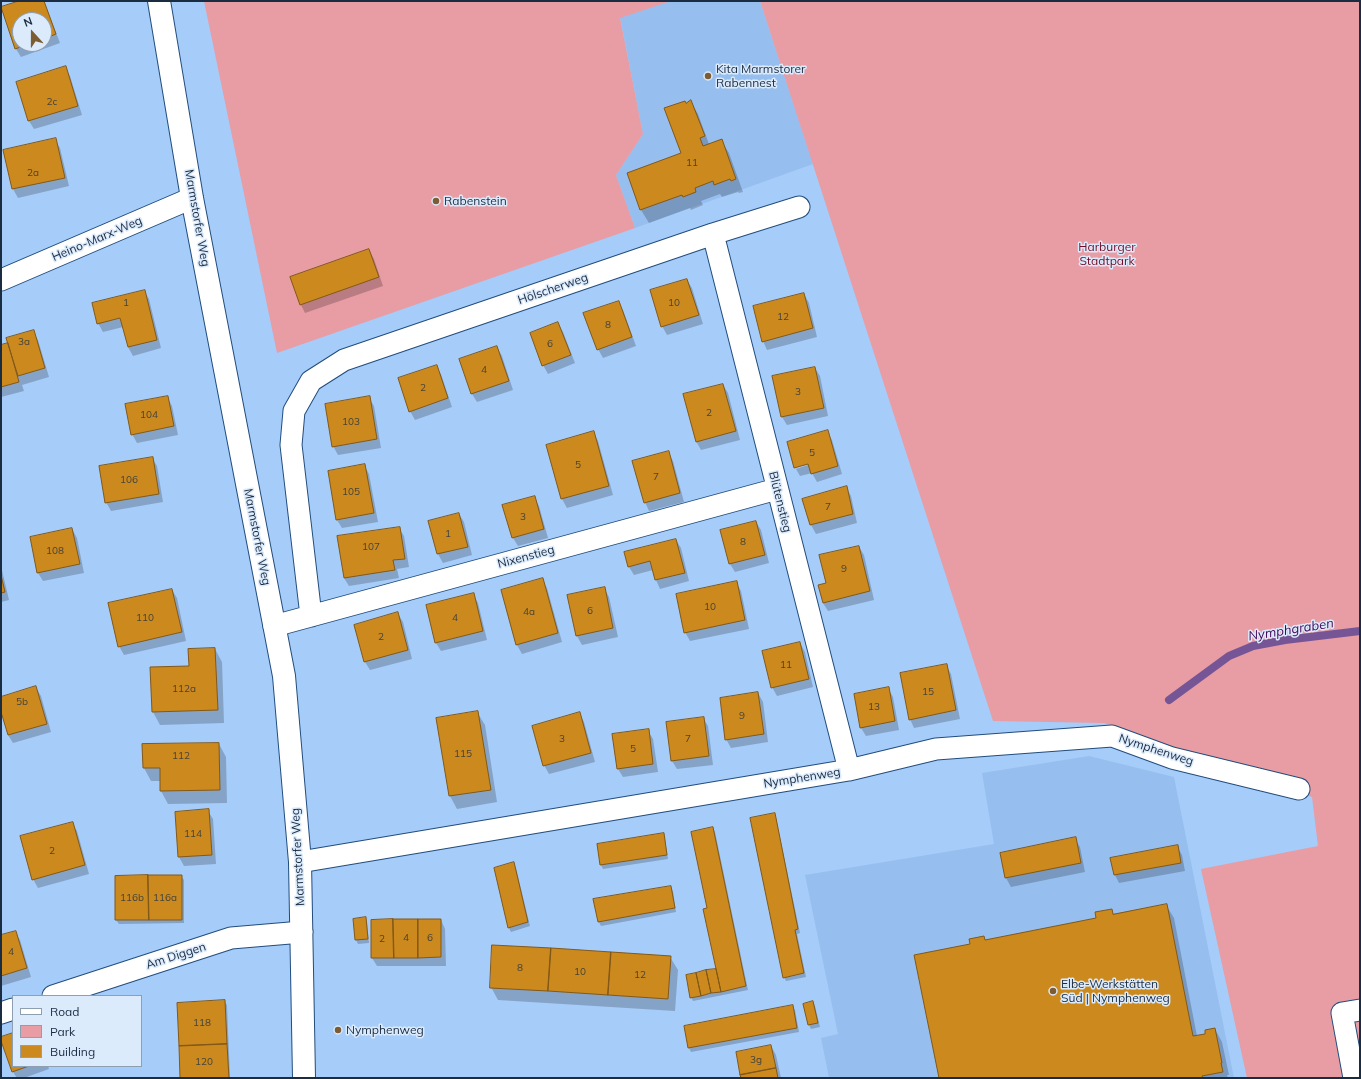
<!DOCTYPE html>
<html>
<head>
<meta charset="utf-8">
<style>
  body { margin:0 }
  #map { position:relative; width:1361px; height:1079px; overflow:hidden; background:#a6ccf9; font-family:Mulish,sans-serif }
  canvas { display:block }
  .frame { position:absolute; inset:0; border:2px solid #1a2c42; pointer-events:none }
  .legend { position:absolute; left:12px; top:995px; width:130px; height:72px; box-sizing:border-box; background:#dcebfc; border:1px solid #8e9fb2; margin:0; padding:5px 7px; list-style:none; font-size:12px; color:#1a2c42 }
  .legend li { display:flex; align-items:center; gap:8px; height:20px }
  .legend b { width:20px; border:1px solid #8e9fb2 }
  .north { position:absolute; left:12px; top:12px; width:40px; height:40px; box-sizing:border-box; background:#dcebfc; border:1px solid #8e9fb2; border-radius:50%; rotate:339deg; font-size:11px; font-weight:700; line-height:16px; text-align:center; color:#1a2c42 }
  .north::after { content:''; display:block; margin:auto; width:14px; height:18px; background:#7c5c32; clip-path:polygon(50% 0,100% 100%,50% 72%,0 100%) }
</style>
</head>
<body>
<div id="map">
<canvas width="1361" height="1079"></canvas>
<div class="frame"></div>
<ul class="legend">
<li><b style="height:5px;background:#fff"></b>Road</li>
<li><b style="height:11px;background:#e89ca3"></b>Park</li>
<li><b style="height:11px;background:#cb891e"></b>Building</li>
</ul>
<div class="north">N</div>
</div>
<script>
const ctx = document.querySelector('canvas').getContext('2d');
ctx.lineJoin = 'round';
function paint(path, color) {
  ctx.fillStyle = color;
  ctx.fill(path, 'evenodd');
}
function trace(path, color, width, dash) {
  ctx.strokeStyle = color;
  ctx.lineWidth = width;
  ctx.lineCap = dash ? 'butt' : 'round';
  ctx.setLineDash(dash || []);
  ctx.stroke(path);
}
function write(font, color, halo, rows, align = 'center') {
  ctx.font = font + ' Mulish,sans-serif';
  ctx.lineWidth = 3;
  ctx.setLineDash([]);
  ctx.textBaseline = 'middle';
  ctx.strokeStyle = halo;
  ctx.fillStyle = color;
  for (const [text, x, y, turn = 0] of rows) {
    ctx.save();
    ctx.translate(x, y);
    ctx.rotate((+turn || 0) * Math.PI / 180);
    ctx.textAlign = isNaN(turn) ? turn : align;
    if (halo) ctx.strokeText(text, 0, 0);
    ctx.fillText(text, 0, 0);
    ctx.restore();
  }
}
paint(new Path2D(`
  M 671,1 L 760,1 L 813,164 L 635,228 L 616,175 L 643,134 L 620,17 Z
  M 1089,756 L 1174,777 L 1234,1078 L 829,1078 L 821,1038 L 838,1034 L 805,875 L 994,844 L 982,773 Z`), '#96bfef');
paint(new Path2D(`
  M 204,1 L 671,1 L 620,18 L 643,134 L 616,175 L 635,228 L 277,353 Z
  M 760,1 L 1360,1 L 1360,1078 L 1247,1078 L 1201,869 L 1318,846 L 1312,797 L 1104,723 L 993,721 Z`), '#e89ca3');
paint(new Path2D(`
  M 22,1 L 44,1 L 60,43 L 21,57 L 16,49 ZM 20,20 L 44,20 L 44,44 L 20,44 Z
  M 65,68 L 70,76 L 82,115 L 34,129 L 29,121 L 17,82 Z
  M 691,102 L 698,114 L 709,144 L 721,140 L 729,153 L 743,192 L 739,193 L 738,192 L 722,197 L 720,194 L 701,201 L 703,205 L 691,210 L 690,208 L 649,223 L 641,210 L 628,173 L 682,154 L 686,104 Z
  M 55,140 L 60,148 L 69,186 L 18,198 L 13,189 L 5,151 Z
  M 369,250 L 374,259 L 383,286 L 305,313 L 301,305 L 291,278 Z
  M 687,280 L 692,288 L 703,324 L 667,335 L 662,326 Z
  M 144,291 L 149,299 L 161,348 L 133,356 L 128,347 L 123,327 L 103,332 L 98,323 Z
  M 804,294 L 809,303 L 817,337 L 767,350 L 763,341 Z
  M 618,302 L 623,310 L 636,346 L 603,358 L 598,349 Z
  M 558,323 L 563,332 L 575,363 L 548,374 L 543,365 Z
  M 33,331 L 38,340 L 49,377 L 22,385 L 24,391 L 1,397 L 1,346 Z
  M 497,347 L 502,356 L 513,390 L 477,402 L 472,394 L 460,360 Z
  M 436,366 L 441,374 L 452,407 L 415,420 L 410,411 Z
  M 815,368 L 820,376 L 828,416 L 787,425 L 782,417 Z
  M 723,385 L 728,393 L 740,440 L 701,450 L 696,441 Z
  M 167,397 L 172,406 L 178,435 L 137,443 L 132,434 Z
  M 369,398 L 374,406 L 381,448 L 338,455 L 333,446 Z
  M 827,431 L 832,440 L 842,474 L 817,482 L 812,473 L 800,476 L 796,469 L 814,463 L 813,462 L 796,467 L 796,469 L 788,443 Z
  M 594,433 L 598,441 L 613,495 L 567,508 L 562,499 L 548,445 Z
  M 668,452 L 673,461 L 684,502 L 649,511 L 645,502 Z
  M 152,458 L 157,466 L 163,502 L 111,511 L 106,502 Z
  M 364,465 L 369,474 L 378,522 L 342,528 L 337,520 Z
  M 846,487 L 851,496 L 857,523 L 816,534 L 811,525 L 803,500 Z
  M 534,497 L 539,506 L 548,538 L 518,546 L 513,538 L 504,505 Z
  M 459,514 L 464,522 L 472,555 L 443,563 L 438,554 L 429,521 Z
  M 756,522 L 761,530 L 769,563 L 735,572 L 730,564 Z
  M 399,528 L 404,536 L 409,567 L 397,569 L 399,578 L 349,586 L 344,578 Z
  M 72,529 L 77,538 L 84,573 L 43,581 L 38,573 L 31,538 Z
  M 676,540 L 681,548 L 689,581 L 660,589 L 656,580 L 653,570 L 634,575 L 629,567 Z
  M 859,547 L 864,555 L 874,600 L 828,611 L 823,603 Z
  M 1,566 L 9,600 L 1,602 Z
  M 542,579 L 547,588 L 562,642 L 522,654 L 517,645 L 502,591 Z
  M 736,582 L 741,591 L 749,629 L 690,641 L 685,632 Z
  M 604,588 L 609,597 L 618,637 L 582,645 L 577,636 L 569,595 Z
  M 172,590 L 177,598 L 186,641 L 124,655 L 119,646 Z
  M 473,594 L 478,603 L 487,640 L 441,651 L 436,643 Z
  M 398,614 L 403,622 L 412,659 L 370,670 L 365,662 L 355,625 Z
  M 800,643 L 805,652 L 813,687 L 777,696 L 772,687 Z
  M 215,649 L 222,662 L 224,723 L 160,725 L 153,712 L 151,668 L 190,667 Z
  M 946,665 L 951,674 L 960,719 L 914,728 L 910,719 Z
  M 36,688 L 41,696 L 51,732 L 13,743 L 8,735 L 1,709 L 1,698 Z
  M 888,688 L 893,697 L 899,730 L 866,736 L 861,728 L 855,694 Z
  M 758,693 L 763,702 L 768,742 L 731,748 L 726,739 Z
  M 477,712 L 485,725 L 497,802 L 457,809 L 450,796 L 437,719 Z
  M 580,714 L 584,722 L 595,762 L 549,774 L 544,765 Z
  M 703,718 L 708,726 L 713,765 L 677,769 L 672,761 L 667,723 Z
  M 648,731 L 653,739 L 658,772 L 623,777 L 618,769 Z
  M 219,744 L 226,757 L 227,803 L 168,804 L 161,791 L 161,781 L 151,781 L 144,768 L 143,745 Z
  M 208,811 L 213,819 L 216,864 L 184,866 L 179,857 L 176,813 Z
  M 774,814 L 776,818 L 800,933 L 797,934 L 806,977 L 786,981 L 784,977 Z
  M 72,823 L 77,831 L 89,874 L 38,888 L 33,879 Z
  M 713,828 L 715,832 L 748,990 L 693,1001 L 691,997 L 687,976 L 717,969 L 708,909 Z
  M 663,834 L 665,838 L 668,859 L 603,869 L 601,865 L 598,845 Z
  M 1075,839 L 1080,847 L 1085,872 L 1011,887 L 1006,878 L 1001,854 Z
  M 1177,846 L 1182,855 L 1185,871 L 1119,883 L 1115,875 Z
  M 514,864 L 516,868 L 530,926 L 511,932 L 509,928 Z
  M 181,876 L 184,880 L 184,923 L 119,924 L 116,920 L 116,877 Z
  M 670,887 L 673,891 L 676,912 L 601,926 L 599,922 Z
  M 1166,905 L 1174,918 L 1197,1036 L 1206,1035 L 1215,1029 L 1222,1042 L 1229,1075 L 1227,1075 L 1228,1078 L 940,1078 L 985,941 L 1098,919 L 1111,910 L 1114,915 Z
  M 365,918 L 367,922 L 369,943 L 358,944 L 356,940 L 354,919 Z
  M 441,920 L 445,929 L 446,966 L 377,966 L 372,958 Z
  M 15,932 L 20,940 L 31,977 L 1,986 L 1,936 Z
  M 670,957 L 678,970 L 675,1011 L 498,1000 L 491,987 Z
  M 224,1001 L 227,1005 L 230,1078 L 181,1078 Z
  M 813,1002 L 815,1006 L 820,1027 L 811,1029 L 809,1025 L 804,1005 Z
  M 792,1006 L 795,1010 L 799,1032 L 691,1052 L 689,1048 L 685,1027 Z
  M 13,1034 L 13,1066 L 48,1066 L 49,1069 L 24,1078 L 17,1078 L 13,1072 L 1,1038 Z
  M 771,1046 L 776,1055 L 781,1078 L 742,1078 Z`), '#0003');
trace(new Path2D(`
  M 1169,700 L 1229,656 L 1253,646 L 1285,640 L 1360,631`), '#765597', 8);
const building = new Path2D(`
  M 19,1 L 44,1 L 56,34 L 44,39 L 44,20 L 20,20 L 20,44 L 29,44 L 15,49 L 1,7 Z
  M 66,66 L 78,106 L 28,121 L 16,82 Z
  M 691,100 L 705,136 L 700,138 L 703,146 L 722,139 L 736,179 L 731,181 L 730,179 L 714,185 L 713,181 L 695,188 L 696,192 L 683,197 L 682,195 L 640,210 L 627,173 L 681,153 L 664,108 L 685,101 L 686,103 Z
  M 56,138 L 65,178 L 12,189 L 3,150 Z
  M 369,249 L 379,277 L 300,305 L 290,277 Z
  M 687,279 L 699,315 L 661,327 L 650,290 Z
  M 145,290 L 157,340 L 128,347 L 120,318 L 97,324 L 92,303 Z
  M 804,293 L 813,328 L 762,342 L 753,306 Z
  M 619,301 L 632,337 L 597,350 L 583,313 Z
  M 558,322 L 571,355 L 542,366 L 530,333 Z
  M 34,330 L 45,368 L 18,376 L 6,338 Z
  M 8,343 L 19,382 L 1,387 L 1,345 Z
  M 497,346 L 509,381 L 471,394 L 459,359 Z
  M 437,365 L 448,398 L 409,412 L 398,378 Z
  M 815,367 L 824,408 L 781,417 L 772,376 Z
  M 723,384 L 736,431 L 696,442 L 683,394 Z
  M 168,396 L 174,426 L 131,435 L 125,404 Z
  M 370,396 L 377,439 L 332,447 L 325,404 Z
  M 828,430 L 838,466 L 811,474 L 808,464 L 794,468 L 787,442 Z
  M 594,431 L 609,486 L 561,499 L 546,445 Z
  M 669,451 L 680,493 L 644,503 L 632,461 Z
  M 153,457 L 159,494 L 105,503 L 99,466 Z
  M 365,464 L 374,513 L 336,520 L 328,471 Z
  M 847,486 L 853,514 L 810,525 L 802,499 Z
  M 535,496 L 544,529 L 512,538 L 502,505 Z
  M 459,513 L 468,547 L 437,554 L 428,521 Z
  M 756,521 L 765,555 L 729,564 L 720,530 Z
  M 400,527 L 405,559 L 393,560 L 395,570 L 344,578 L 337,536 Z
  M 72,528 L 80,564 L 37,573 L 30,537 Z
  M 676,539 L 685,573 L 655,580 L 650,561 L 628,567 L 624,552 Z
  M 859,546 L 870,591 L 823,603 L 818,585 L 826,583 L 819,555 Z
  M 1,575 L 5,592 L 1,593 Z
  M 543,578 L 558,633 L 516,645 L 501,590 Z
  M 737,581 L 745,620 L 684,633 L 676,594 Z
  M 605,587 L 613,628 L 576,636 L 567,595 Z
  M 172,589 L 182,632 L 118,647 L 108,603 Z
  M 474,593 L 483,631 L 435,643 L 426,605 Z
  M 398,612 L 408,650 L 364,662 L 354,625 Z
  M 800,642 L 809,679 L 771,688 L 762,651 Z
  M 215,648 L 218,710 L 152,712 L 150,667 L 189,666 L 188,649 Z
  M 947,664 L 956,710 L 909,720 L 900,673 Z
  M 36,686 L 47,724 L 8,735 L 1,712 L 1,697 Z
  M 889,687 L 895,721 L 860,728 L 854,694 Z
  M 758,692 L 764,734 L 725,740 L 720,698 Z
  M 478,711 L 491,790 L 449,796 L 436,718 Z
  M 580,712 L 591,753 L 543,766 L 532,726 Z
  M 704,717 L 709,756 L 671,761 L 666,722 Z
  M 649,729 L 653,764 L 617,769 L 612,734 Z
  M 219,743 L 220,790 L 160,791 L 160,768 L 143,768 L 142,744 Z
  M 209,809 L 212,855 L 178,857 L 175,812 Z
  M 775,813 L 798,929 L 795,930 L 804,973 L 783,978 L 750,818 Z
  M 73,822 L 85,865 L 32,880 L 20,836 Z
  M 713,827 L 746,986 L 721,992 L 703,909 L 707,908 L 691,832 Z
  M 664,833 L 667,855 L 600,865 L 597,844 Z
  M 1076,837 L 1081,863 L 1005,878 L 1000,853 Z
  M 1178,845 L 1181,863 L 1114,875 L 1110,858 Z
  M 514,862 L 528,922 L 508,928 L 494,868 Z
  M 148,875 L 182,875 L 182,920 L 149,920 Z
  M 148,875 L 149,920 L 115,920 L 115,876 Z
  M 671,886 L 675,908 L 598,922 L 593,899 Z
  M 1167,904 L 1193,1036 L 1205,1034 L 1205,1030 L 1215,1028 L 1222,1063 L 1221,1063 L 1223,1072 L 1202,1076 L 1203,1078 L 939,1078 L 914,955 L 970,944 L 969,939 L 984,936 L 985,940 L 1096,918 L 1095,912 L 1112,909 L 1113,914 Z
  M 366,917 L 368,939 L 355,940 L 353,919 Z
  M 393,919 L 394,958 L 371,958 L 371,920 Z
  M 393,919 L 418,919 L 418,958 L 394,958 Z
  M 418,919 L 441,919 L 441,957 L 418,958 Z
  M 16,931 L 27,968 L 1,976 L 1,935 Z
  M 492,945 L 551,948 L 548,991 L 490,988 Z
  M 551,948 L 611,952 L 608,995 L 548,991 Z
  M 611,952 L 671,956 L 668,999 L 608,995 Z
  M 716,969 L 721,992 L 711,993 L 706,970 Z
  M 706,970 L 711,993 L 701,996 L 696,973 Z
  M 696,973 L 701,996 L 690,998 L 686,975 Z
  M 225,1000 L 227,1044 L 179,1046 L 177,1003 Z
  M 813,1001 L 818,1023 L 808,1025 L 803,1004 Z
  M 793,1005 L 797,1028 L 688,1048 L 684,1026 Z
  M 13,1033 L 13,1066 L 29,1066 L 12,1072 L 1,1041 L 1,1037 Z
  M 227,1044 L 229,1078 L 180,1078 L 179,1046 Z
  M 771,1045 L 776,1068 L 740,1075 L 736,1052 Z
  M 776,1068 L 778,1078 L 741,1078 L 740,1075 Z`);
paint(building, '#cb891e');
trace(building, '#825818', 1);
const minor = new Path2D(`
  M 713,234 L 849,770
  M 1,280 L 192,198
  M 311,616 L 291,445 L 294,411 L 311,381 L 344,360 L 713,234 L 799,207
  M 274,626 L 777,489
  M 300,862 L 849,770 L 936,749 L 1112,736 L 1172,758 L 1299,789
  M 53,996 L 231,938 L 302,932
  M 1,1013 L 13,1009
  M 1354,1078 L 1342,1013 L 1360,1010`);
const tertiary = new Path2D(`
  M 159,1 L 192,198 L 284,676 L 300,862 L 304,1078`);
trace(minor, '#214d7d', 23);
trace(tertiary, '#214d7d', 24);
trace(minor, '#fff', 21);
trace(tertiary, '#fff', 22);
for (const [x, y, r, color] of [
  [708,76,4,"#7c5c32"],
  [436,201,4,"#7c5c32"],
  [1053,991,4,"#7c5c32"],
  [338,1030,4,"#7c5c32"]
]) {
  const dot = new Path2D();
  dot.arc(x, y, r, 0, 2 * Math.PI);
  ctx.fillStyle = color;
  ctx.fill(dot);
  trace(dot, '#dcebfc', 1.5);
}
write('10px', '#464339', null, [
  ["2c",52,102],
  ["11",692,163],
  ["2a",33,173],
  ["1",126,303],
  ["10",674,303],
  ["12",783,317],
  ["8",608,325],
  ["3a",24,342],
  ["6",550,344],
  ["4",484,370],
  ["2",423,388],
  ["3",798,392],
  ["2",709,413],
  ["104",149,415],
  ["103",351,422],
  ["5",812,453],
  ["5",578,465],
  ["7",656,477],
  ["106",129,480],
  ["105",351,492],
  ["7",828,507],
  ["3",523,517],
  ["1",448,534],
  ["8",743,542],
  ["107",371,547],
  ["108",55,551],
  ["9",844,569],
  ["10",710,607],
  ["6",590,611],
  ["4a",529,612],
  ["110",145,618],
  ["4",455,618],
  ["2",381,637],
  ["11",786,665],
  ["112a",184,689],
  ["15",928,692],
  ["5b",22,702],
  ["13",874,707],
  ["9",742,716],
  ["3",562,739],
  ["7",688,739],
  ["5",633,749],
  ["115",463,754],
  ["112",181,756],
  ["114",193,834],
  ["2",52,851],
  ["116b",132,898],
  ["116a",165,898],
  ["4",406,938],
  ["6",430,938],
  ["2",382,939],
  ["4",11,952],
  ["8",520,968],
  ["10",580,972],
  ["12",640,975],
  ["118",202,1023],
  ["3g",756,1060],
  ["120",204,1062]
]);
write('12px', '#1a2c42', '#dcebfc', [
  ["Kita Marmstorer",716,69],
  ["Rabennest",716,83],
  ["Rabenstein",444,201],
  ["Elbe-Werkstätten",1061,984],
  ["Süd | Nymphenweg",1061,998],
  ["Nymphenweg",346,1030]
], 'left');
write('12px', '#1a2c42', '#dcebfc', [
  ["Marmstorfer Weg",197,218,80],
  ["Heino-Marx-Weg",97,239,-23],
  ["Hölscherweg",553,289,-19],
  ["Blütenstieg",780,502,76],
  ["Marmstorfer Weg",257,537,79],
  ["Nixenstieg",526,557,-15],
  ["Nymphenweg",1156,750,18],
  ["Nymphenweg",802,778,-9],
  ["Marmstorfer Weg",298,857,-93],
  ["Am Diggen",176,956,-18]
]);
write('12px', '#710a27', '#dcebfc', [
  ["Harburger",1107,247],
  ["Stadtpark",1107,261]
]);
write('italic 13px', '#42095a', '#dcebfc', [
  ["Nymphgraben",1291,630,-9]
]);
</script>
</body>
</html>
